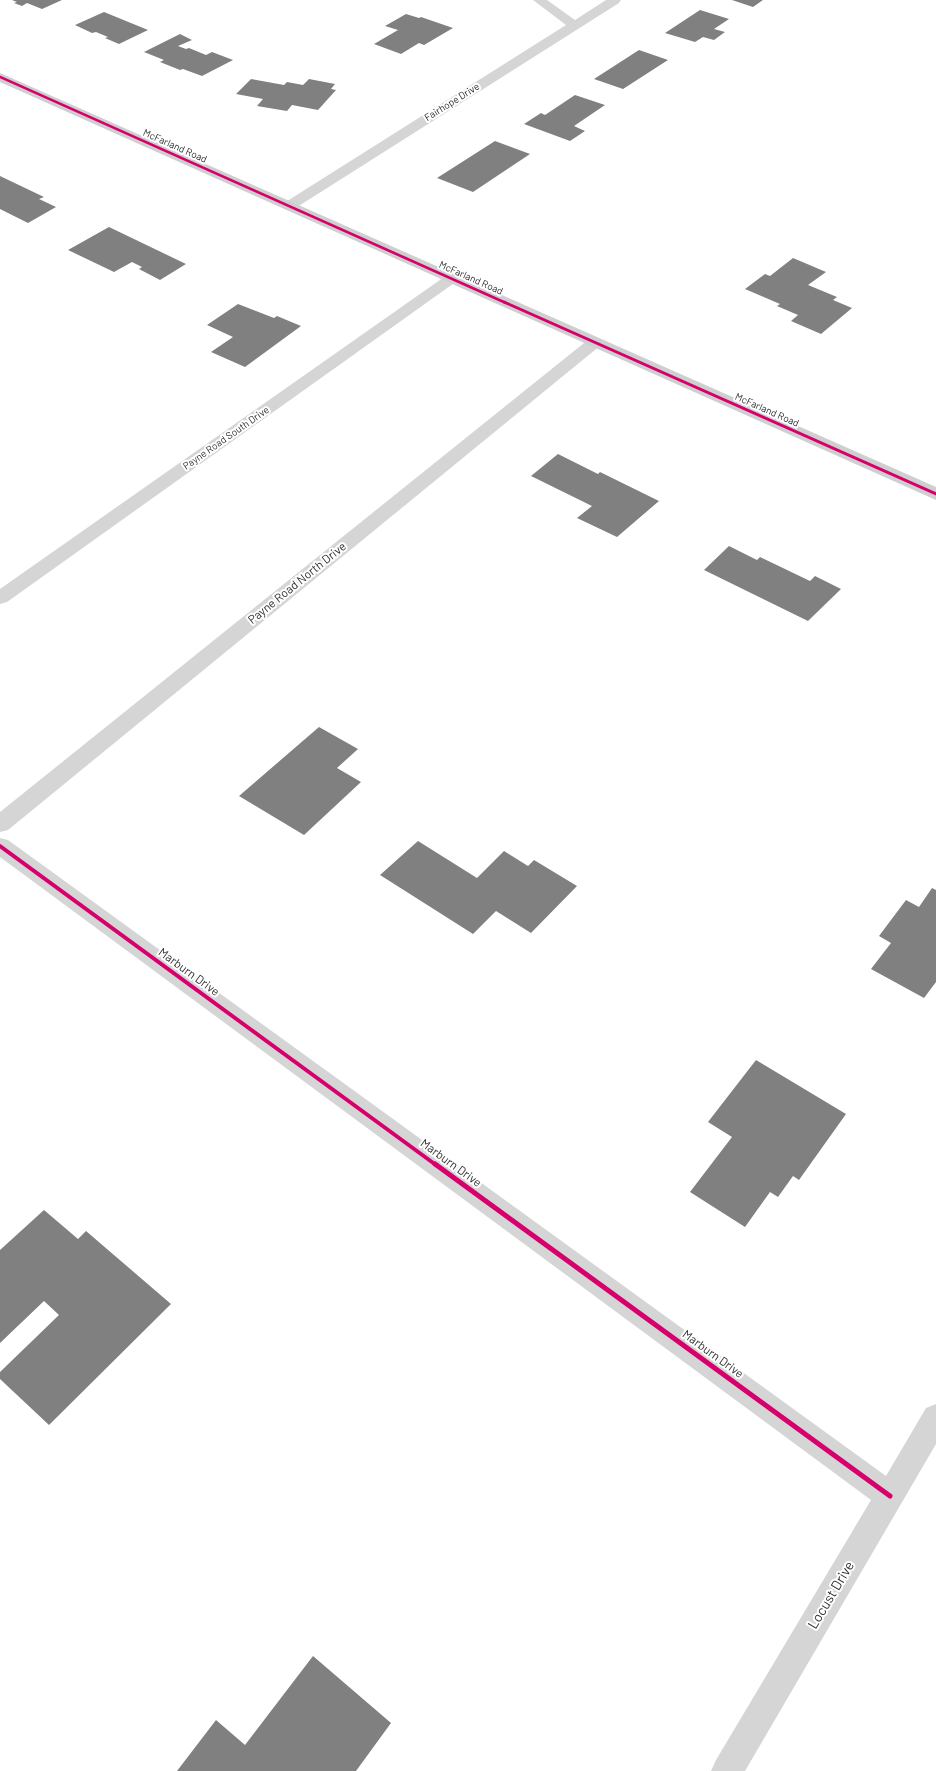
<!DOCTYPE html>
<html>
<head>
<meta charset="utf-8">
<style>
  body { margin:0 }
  canvas { display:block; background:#fff }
</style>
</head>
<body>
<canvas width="936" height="1771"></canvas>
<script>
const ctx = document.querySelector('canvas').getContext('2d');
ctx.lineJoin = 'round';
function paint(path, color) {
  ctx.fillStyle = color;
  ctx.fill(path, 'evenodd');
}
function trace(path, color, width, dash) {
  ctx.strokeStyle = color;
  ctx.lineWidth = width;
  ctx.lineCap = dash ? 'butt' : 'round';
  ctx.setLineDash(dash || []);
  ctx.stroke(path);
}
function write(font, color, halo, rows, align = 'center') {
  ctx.font = font + ' Barlow,sans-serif';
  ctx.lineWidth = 4;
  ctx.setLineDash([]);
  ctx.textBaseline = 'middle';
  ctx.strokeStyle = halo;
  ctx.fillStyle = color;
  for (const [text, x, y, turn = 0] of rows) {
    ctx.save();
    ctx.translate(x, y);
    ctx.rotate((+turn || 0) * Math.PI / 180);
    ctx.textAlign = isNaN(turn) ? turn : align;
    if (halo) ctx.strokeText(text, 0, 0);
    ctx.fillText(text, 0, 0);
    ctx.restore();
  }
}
paint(new Path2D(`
  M 12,0 L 62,0 L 42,9 L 27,3 L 22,6 L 14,3 L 17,2 Z
  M 732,0 L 763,0 L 753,7 Z
  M 700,10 L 729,19 L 714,29 L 725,32 L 714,40 L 703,37 L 695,42 L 665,33 Z
  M 104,12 L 148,30 L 119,44 L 105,38 L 108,37 L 96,32 L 92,33 L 75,25 Z
  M 406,14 L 419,18 L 421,17 L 453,28 L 424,45 L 419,43 L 401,54 L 374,44 L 398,30 L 385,26 Z
  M 180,34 L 192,40 L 178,46 L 186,49 L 189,48 L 206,55 L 212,52 L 233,60 L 202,76 L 183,69 L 180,70 L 160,62 L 164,60 L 144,52 Z
  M 639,50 L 668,60 L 623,89 L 594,79 Z
  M 251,79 L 284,85 L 287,82 L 303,85 L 309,79 L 335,84 L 331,89 L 336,90 L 318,110 L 292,105 L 287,111 L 257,106 L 263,99 L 236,94 Z
  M 575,95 L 605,105 L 574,126 L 585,131 L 570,141 L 524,124 L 541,113 L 545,115 Z
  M 495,141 L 530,154 L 473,192 L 437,178 Z
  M 0,176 L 44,197 L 39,199 L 56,207 L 28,223 L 0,209 Z
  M 109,227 L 186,264 L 160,280 L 139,269 L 142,267 L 132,262 L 114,272 L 68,250 Z
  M 793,258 L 826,272 L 808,285 L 837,297 L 833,300 L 852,308 L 821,334 L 791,321 L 798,315 L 777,306 L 780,304 L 745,289 L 765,274 L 770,276 Z
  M 238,304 L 274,318 L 277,316 L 301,326 L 245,367 L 211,352 L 233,337 L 207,325 Z
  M 558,454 L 598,474 L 600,472 L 659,501 L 617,537 L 577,518 L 592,506 L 531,476 Z
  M 729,546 L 757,560 L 760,557 L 810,581 L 815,576 L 841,589 L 808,621 L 704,570 Z
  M 319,727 L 358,749 L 337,768 L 361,782 L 304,835 L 239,796 Z
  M 418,841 L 477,878 L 504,851 L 528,866 L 534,860 L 577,886 L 531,933 L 496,911 L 473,934 L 380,875 Z
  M 932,888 L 936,890 L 936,982 L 924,998 L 871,969 L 891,943 L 879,936 L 906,900 L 919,907 Z
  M 756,1060 L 846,1114 L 799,1180 L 793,1176 L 778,1197 L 770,1192 L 745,1227 L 690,1192 L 732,1137 L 708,1122 Z
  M 44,1210 L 78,1239 L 86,1231 L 171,1304 L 49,1425 L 0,1379 L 0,1372 L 59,1315 L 44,1301 L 0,1343 L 0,1250 Z
  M 313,1656 L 391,1723 L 356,1771 L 177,1771 L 216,1720 L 245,1745 Z`), '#808080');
paint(new Path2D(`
  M 533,0 L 547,0 L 575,20 L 606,0 L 621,0 L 619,3 L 294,209 L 289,210 L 284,209 L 282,206 L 284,203 L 566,25 Z
  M 452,273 L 457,275 L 460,278 L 457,281 L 7,602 L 0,604 L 0,589 L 447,275 Z
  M 595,337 L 601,339 L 603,342 L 601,345 L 8,830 L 0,832 L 0,812 L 589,339 Z
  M 0,838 L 8,840 L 886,1476 L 926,1408 L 936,1404 L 936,1444 L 745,1771 L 711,1771 L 716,1760 L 871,1500 L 0,857 Z`), '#d5d5d5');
paint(new Path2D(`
  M 0,73 L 936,487 L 936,500 L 0,82 Z`), '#cfcfcf');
trace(new Path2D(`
  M 0,77 L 506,303`), '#d6006c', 2.5);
trace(new Path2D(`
  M 504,302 L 936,494`), '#d6006c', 3);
trace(new Path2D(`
  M 0,846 L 436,1165`), '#d6006c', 4);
trace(new Path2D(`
  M 435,1164 L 890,1496`), '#d6006c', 5);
write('10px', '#313131', '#fff', [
  ["Fairhope Drive",452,102,-32],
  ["McFarland Road",175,146,24],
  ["McFarland Road",471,278,24],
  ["McFarland Road",767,410,24],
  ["Payne Road South Drive",226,438,-35]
]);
write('12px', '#313131', '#fff', [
  ["Payne Road North Drive",297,583,-39],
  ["Marburn Drive",189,972,36],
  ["Marburn Drive",451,1163,36],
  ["Marburn Drive",713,1354,36]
]);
write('14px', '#313131', '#fff', [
  ["Locust Drive",831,1595,-59]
]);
</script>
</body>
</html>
